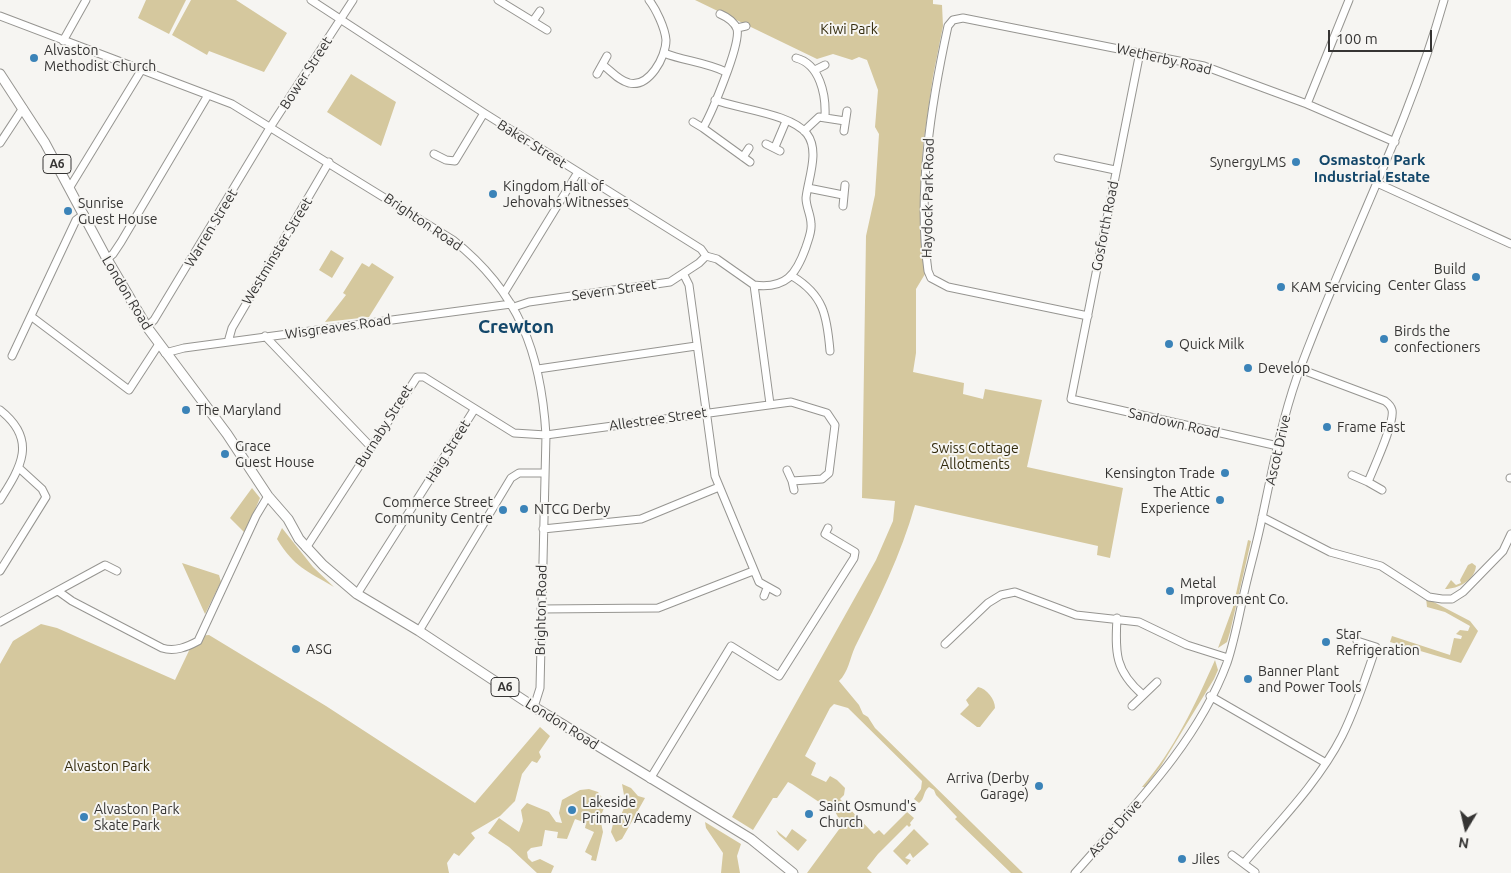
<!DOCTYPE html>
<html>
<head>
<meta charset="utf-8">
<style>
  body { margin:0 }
  #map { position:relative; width:1511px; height:873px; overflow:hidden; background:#f6f5f2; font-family:Ubuntu,sans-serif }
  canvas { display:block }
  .north { position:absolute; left:1441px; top:803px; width:50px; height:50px; -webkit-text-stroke:4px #f6f5f2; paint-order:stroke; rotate:189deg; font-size:14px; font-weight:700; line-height:20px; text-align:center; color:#363534 }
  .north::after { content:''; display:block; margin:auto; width:18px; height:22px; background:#363534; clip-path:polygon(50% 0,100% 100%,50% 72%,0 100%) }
  .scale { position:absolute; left:1328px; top:30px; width:104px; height:22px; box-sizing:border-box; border:2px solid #363534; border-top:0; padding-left:6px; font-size:15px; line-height:18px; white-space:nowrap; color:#363534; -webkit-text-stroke:4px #f6f5f2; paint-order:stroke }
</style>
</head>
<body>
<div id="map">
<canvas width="1511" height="873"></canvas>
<div class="north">N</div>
<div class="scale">100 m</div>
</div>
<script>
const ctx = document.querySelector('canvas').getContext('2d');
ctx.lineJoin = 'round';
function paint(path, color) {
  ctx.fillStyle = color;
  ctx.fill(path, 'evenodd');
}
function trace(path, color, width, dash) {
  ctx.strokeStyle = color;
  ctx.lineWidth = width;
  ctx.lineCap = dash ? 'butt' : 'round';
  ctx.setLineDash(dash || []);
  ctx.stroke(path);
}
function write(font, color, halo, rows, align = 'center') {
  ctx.font = font + ' Ubuntu,sans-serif';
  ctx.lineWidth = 4;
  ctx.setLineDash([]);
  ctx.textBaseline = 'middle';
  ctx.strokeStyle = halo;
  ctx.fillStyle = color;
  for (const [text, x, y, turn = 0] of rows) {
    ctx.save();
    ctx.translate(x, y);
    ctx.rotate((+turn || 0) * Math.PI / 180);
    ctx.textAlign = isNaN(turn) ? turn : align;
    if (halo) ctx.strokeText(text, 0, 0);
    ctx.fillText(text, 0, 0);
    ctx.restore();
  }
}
paint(new Path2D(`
  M 146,0 L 186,0 L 169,34 L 138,18 Z
  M 191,0 L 236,0 L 287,33 L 264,72 L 209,51 L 207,55 L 172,35 Z
  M 695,0 L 933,0 L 933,4 L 942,5 L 943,26 L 933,76 L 923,146 L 921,213 L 925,274 L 916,289 L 916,353 L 913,372 L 964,383 L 963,394 L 983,399 L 985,389 L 1042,400 L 1027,467 L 1123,488 L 1110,558 L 1097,555 L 1098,546 L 915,505 C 901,555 878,601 855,647 C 850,658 848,673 839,681 L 859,705 L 863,714 L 868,717 L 875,728 L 1023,873 L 1011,873 L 955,819 L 957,817 L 936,795 L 934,790 L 929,787 C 923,791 925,799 919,803 L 914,799 L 921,789 L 922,781 L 848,708 L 834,704 L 830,708 L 805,756 L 816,763 L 811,775 L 826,782 L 830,776 L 837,780 L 845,788 L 844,795 L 840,799 L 874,834 L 879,830 L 884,835 L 907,812 L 914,818 L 910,823 L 911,825 L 909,827 L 907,825 L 878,854 L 867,868 L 872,873 L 807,873 L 840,828 C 840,814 833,809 824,801 L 819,802 L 792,784 L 788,782 L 777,798 L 773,798 L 753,830 L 732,817 L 876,560 L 893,521 L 895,501 L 862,498 L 866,236 L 875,195 L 879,134 L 875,127 L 878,90 L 867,60 L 859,57 L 852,60 L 833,54 L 817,59 Z
  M 351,74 L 396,102 L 381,146 L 327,112 Z
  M 331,250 L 344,258 L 332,278 L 319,270 Z
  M 362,263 L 369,267 L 372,263 L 394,277 L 369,317 L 325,322 L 346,295 L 343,293 Z
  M 252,488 L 260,498 L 245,533 L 230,518 Z
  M 282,528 L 313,567 L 334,587 C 306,570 295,568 277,539 Z
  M 1248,540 L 1251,541 L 1230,632 L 1227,642 L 1218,648 L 1233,607 Z
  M 182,563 L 219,575 L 221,582 L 205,614 Z
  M 1472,563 L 1476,566 C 1475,580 1458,589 1445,589 L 1451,580 L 1456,585 L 1461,583 L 1460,580 L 1468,565 Z
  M 1426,598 L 1470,621 L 1478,631 L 1461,663 L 1390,642 L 1392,636 L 1450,655 L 1454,638 L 1461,639 L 1462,636 L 1456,634 L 1460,630 L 1468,631 L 1470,626 L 1445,612 L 1427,607 Z
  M 41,624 L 57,628 L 175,680 L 196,636 L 209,635 L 326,706 L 475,803 L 540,727 L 550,736 L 539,752 L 541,757 L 537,763 L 532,761 L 522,774 L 515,801 L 500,816 L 471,833 L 475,838 L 459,856 L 454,853 L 447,863 L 449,873 L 0,873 L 0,664 L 13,641 Z
  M 1215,660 L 1218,670 L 1214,679 L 1161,766 L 1145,787 L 1142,787 C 1174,750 1195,705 1215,660 Z
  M 978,687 C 987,689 995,699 995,708 L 980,727 L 977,727 L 960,714 L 969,705 L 966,700 Z
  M 622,784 L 631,788 L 638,796 L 645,798 L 622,839 L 616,842 L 611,832 L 613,824 L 617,825 L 626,803 L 630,799 L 628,795 L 624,795 Z
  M 589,789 L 598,792 L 606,803 L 600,818 L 603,832 L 596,861 L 591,860 L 592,856 L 585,852 L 594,832 L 585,828 L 586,823 L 575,819 L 567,839 L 557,838 L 558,832 L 545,830 L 542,846 L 531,848 L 527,852 L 528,858 L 532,862 L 540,859 L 554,866 L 551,873 L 537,873 L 509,847 L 488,833 L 499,818 L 519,832 L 523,821 L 521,810 L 527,803 L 549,812 L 556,822 L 562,823 L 559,813 L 562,800 L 580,790 Z
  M 705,822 L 741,844 L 737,856 L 740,873 L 721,873 L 723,853 L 706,828 Z
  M 792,829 L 807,840 L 798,851 L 779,835 L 776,830 L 786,838 Z
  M 914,829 L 929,844 L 913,858 L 910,853 L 905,858 L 911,860 L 907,865 L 893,851 Z`), '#d5c89e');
const minor = new Path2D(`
  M 311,0 L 484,113 L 701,249 L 706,256 L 717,259 L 754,285
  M 498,0 L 547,30
  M 720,14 C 727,17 734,21 737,29 C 741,44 712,112 703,128 L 750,162
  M 0,16 L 232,104 L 453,240 C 519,292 541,353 546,435 L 540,688 L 534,707
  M 533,21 L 540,11
  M 737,28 L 746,26
  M 63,41 L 86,0
  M 1140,52 L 1071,399 L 1278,446
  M 664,53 C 684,61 705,62 726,72
  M 796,58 C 820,64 826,95 825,116
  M 603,65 C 611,71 619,81 629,83 C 649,88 666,57 666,40 C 665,28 656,9 649,0
  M 815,70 L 825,65
  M 597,74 L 607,56
  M 715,100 C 739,109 792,114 807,134 C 820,151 808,179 806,198 C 806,207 811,215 811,224 C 812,232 808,240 806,247 C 796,275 786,289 754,285
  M 1307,104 L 1349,0
  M 693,122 L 703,128
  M 804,131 L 819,117 L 845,121
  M 844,131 L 847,111
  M 0,143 L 23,108
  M 766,144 L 780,151
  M 775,147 L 786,121
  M 434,154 L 446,160 L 455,161 L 484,113
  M 743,157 L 749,148
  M 1058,158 L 1115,170
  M 1377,183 L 1511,244
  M 70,187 L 142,69
  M 808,188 L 843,195
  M 843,206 L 845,185
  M 107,259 L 113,254 L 121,242 L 208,95
  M 684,275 L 689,285 L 715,476 L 759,582 L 777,592
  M 792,276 C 824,295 827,316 830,351
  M 754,285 L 770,404
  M 504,293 L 578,172
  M 514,307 L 529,302 L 670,282 L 699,263 L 706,256
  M 1088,316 L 948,287 L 931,278 L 928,271 C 917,192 931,104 948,26 L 953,20 L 963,18 L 1204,66 L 1307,104 L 1395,142
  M 32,317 L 129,390 L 159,344
  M 147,327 L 154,320 L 271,126 L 353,0
  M 265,336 L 371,447
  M 228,342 L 232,328 L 329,162
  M 165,353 L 184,348 L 511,304
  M 12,356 L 76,220 L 84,214
  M 538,369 L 696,346
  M 1300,369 L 1385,401 C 1389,404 1391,406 1392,410 C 1395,423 1373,469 1368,482 L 1382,490
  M 0,410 C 38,440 21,467 0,500
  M 1352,475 L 1368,482
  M 1510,478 L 1511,478
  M 792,481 L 794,490
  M 1262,517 L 1330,552 L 1381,566 L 1429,597 L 1442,599 L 1452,599 L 1463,592 L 1503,551 L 1511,534
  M 543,529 L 641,519 L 719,487
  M 306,548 L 417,377 L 424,377 L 514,433 L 546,435 L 791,402 L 827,413 L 835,425 L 829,473 L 822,479 L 792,481 L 787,470
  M 0,571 L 46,497 L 42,489 L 19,468
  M 58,591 L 72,601 L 162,648 C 175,652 187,647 198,641 L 256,516 L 268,496
  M 357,594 L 474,410
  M 764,596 L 767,588
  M 541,609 L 658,608 L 753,571
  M 1117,618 C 1115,653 1115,671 1143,695
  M 0,622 L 105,565 L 117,571
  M 419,631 L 511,478 L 519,473 L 545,473
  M 945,644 L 988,603 L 1001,595 L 1015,592 L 1076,615 L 1139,622 L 1187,645 L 1228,658
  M 1210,696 L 1326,763
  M 1132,706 L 1157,682
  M 650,779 L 731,646 L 779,676 L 854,558 L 855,552 L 825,534 L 828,528
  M 1232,855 L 1255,872
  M 1244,863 C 1278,823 1318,783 1342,736 C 1356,708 1366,677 1376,647 L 1357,641
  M 1075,873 C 1131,809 1197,744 1227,663 C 1233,645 1237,626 1241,607 C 1247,577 1256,548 1262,518 C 1272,471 1281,423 1297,377 C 1343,250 1407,131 1444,0`);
const major = new Path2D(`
  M 0,74 L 45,143 L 107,259 L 147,327 L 227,434 L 268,496 L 288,519 L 299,539 L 323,565 L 357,594 L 419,631 L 534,707 L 751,839 L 793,873`);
trace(minor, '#969591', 9);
trace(major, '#969591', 11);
trace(minor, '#fff', 7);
trace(major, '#fff', 9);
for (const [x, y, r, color] of [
  [34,58,5,"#3b83b8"],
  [1296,162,5,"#3b83b8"],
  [493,194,5,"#3b83b8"],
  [68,211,5,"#3b83b8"],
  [1476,277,5,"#3b83b8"],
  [1281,287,5,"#3b83b8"],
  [1384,339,5,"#3b83b8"],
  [1169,344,5,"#3b83b8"],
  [1248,368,5,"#3b83b8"],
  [186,410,5,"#3b83b8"],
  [1327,427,5,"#3b83b8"],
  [225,454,5,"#3b83b8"],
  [1225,473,5,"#3b83b8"],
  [1220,500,5,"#3b83b8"],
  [524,509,5,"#3b83b8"],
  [503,510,5,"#3b83b8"],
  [1170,591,5,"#3b83b8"],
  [1326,642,5,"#3b83b8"],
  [296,649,5,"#3b83b8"],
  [1248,679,5,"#3b83b8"],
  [1039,786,5,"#3b83b8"],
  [572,810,5,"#3b83b8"],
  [809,814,5,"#3b83b8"],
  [84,817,5,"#3b83b8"],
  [1182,859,5,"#3b83b8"]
]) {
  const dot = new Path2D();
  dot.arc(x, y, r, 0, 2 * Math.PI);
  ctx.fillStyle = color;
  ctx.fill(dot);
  trace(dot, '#f6f5f2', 2);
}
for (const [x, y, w] of [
  [57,164,28],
  [505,687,28]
]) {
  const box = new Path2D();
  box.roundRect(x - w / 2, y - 9.5, w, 19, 4);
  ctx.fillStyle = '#f6f5f2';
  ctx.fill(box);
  trace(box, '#363534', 1);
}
write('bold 12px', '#363534', null, [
  ["A6",57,164],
  ["A6",505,687]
]);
write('14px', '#332b0d', '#f6f5f2', [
  ["Kiwi Park",849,29],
  ["Swiss Cottage",975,448],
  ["Allotments",975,464],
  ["Alvaston Park",107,766]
]);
write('14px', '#363534', '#f6f5f2', [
  ["Alvaston",44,50],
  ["Methodist Church",44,66],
  ["SynergyLMS",1286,162,"right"],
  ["Kingdom Hall of",503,186],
  ["Jehovahs Witnesses",503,202],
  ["Sunrise",78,203],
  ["Guest House",78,219],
  ["Build",1466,269,"right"],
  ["Center Glass",1466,285,"right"],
  ["KAM Servicing",1291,287],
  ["Birds the",1394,331],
  ["confectioners",1394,347],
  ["Quick Milk",1179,344],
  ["Develop",1258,368],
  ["The Maryland",196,410],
  ["Frame Fast",1337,427],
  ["Grace",235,446],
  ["Guest House",235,462],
  ["Kensington Trade",1215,473,"right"],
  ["The Attic",1210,492,"right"],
  ["Experience",1210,508,"right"],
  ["Commerce Street",493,502,"right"],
  ["Community Centre",493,518,"right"],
  ["NTCG Derby",534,509],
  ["Metal",1180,583],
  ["Improvement Co.",1180,599],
  ["Star",1336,634],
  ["Refrigeration",1336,650],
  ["ASG",306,649],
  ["Banner Plant",1258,671],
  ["and Power Tools",1258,687],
  ["Arriva (Derby",1029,778,"right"],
  ["Garage)",1029,794,"right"],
  ["Lakeside",582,802],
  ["Primary Academy",582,818],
  ["Saint Osmund's",819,806],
  ["Church",819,822],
  ["Alvaston Park",94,809],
  ["Skate Park",94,825],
  ["Jiles",1192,859]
], 'left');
write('14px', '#363534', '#f6f5f2', [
  ["Wetherby Road",1164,59,13],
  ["Bower Street",306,73,-57],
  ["Baker Street",532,144,32],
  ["Haydock Park Road",928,198,-89],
  ["Brighton Road",423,222,34],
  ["Gosforth Road",1105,226,-79],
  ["Warren Street",211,228,-59],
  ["Westminster Street",277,251,-59],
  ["Severn Street",614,290,-8],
  ["London Road",127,293,59],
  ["Wisgreaves Road",338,327,-8],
  ["Allestree Street",658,419,-8],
  ["Sandown Road",1174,423,13],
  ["Burnaby Street",384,426,-58],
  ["Ascot Drive",1278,450,-77],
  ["Haig Street",448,451,-58],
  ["Brighton Road",541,610,-89],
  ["London Road",562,724,32],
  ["Ascot Drive",1115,828,-48]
]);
write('bold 15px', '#13476a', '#f6f5f2', [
  ["Osmaston Park",1372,160],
  ["Industrial Estate",1372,177]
]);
write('bold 19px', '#13476a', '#f6f5f2', [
  ["Crewton",516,327]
]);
</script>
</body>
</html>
